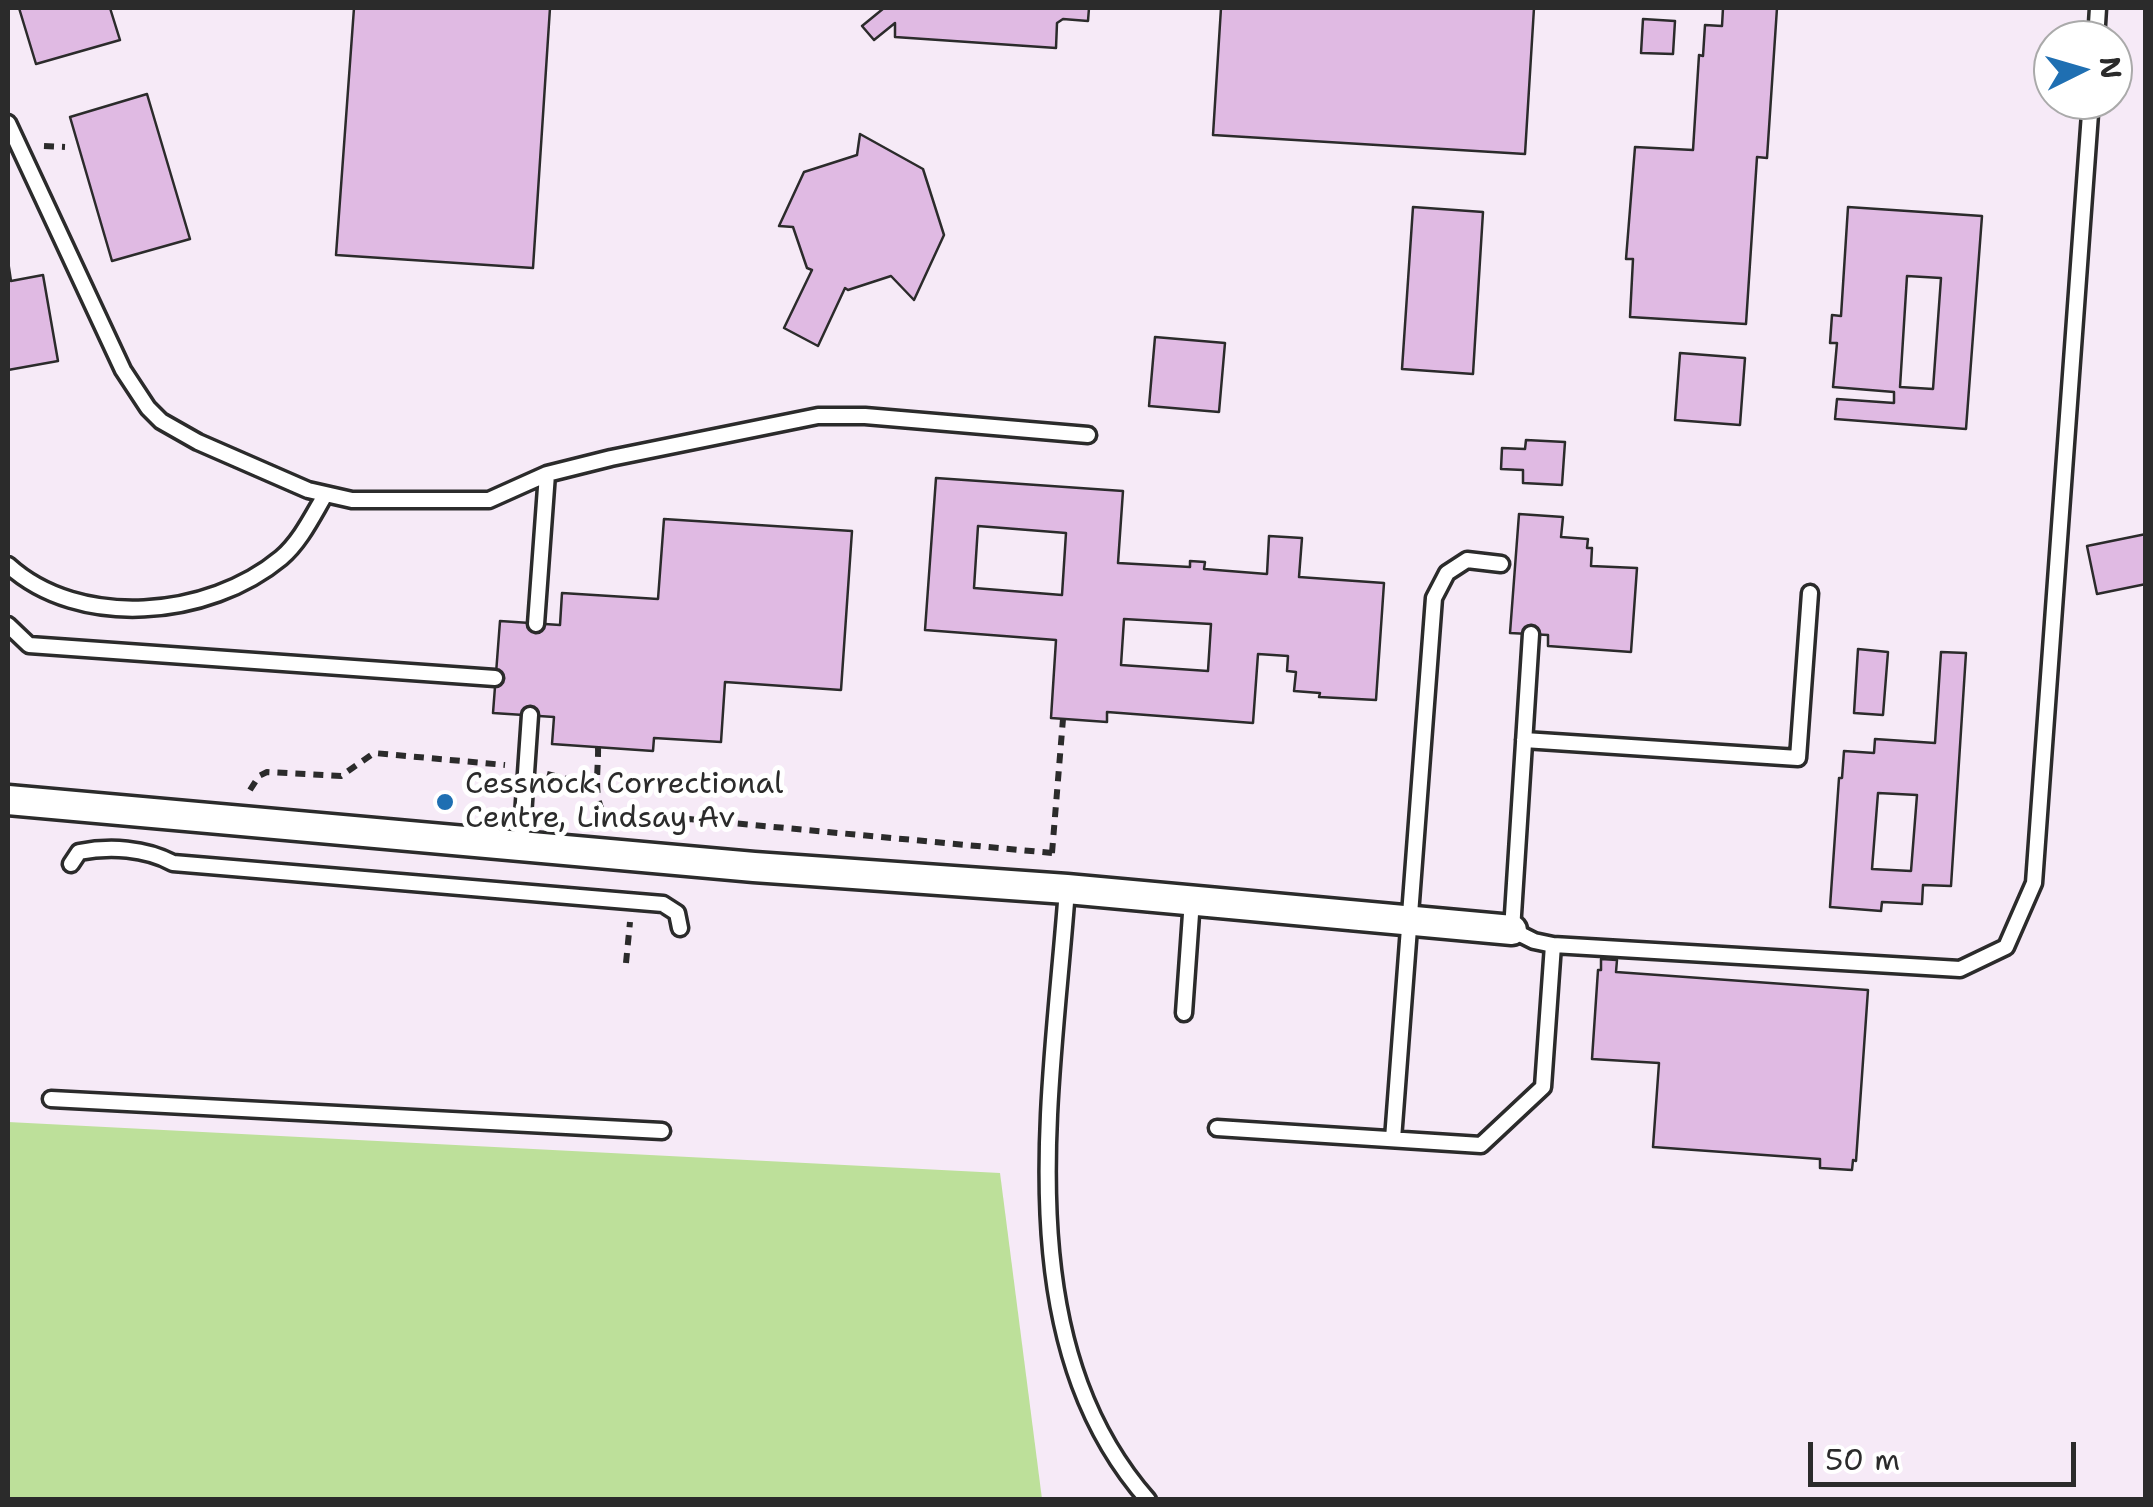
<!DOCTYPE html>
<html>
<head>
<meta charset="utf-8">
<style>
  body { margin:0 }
  #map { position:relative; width:2153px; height:1507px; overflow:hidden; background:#f6eaf7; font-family:"Shantell Sans",sans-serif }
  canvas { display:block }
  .frame { position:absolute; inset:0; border:10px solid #2b2b2b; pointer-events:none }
  .north { position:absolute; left:2033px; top:20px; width:100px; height:100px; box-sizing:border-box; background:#fff; border:2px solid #aaa; border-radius:50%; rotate:85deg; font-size:28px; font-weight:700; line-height:40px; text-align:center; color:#2b2b2b }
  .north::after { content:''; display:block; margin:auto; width:35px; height:45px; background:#1f6fb2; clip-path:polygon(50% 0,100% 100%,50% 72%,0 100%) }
  .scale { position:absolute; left:1808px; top:1442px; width:268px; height:45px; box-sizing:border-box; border:5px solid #2b2b2b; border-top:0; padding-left:12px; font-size:30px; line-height:35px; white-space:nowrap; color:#2b2b2b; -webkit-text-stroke:8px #fff; paint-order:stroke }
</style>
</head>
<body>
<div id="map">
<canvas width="2153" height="1507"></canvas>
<div class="frame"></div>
<div class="north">N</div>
<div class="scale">50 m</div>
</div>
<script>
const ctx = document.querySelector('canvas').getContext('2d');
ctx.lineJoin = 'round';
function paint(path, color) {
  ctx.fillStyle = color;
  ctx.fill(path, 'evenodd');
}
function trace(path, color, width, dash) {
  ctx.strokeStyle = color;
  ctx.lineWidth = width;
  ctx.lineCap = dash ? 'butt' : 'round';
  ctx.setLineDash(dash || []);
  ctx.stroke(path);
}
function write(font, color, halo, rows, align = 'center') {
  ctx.font = font + ' "Shantell Sans",sans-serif';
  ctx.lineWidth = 10;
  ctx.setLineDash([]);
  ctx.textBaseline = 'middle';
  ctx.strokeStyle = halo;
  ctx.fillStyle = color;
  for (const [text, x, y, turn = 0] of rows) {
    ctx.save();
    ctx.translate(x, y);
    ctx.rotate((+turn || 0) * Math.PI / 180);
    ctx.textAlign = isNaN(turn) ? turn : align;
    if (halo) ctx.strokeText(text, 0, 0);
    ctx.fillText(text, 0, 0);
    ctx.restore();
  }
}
paint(new Path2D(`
  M 8,1122 L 1000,1173 L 1042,1499 L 8,1499 Z`), '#bde09a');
const building = new Path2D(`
  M 19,8 L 110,8 L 120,40 L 36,64 Z
  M 354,8 L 550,8 L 533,268 L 336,255 Z
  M 884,8 L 1089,8 L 1088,21 L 1063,19 L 1057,23 L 1056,48 L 895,37 L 895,23 L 874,40 L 862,26 Z
  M 1221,8 L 1534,8 L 1525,154 L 1213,135 Z
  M 1723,8 L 1777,8 L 1767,158 L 1757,157 L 1746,324 L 1630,317 L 1633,259 L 1626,259 L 1635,147 L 1693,150 L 1699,55 L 1703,56 L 1705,25 L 1722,26 Z
  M 1643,19 L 1675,21 L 1673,54 L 1641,53 Z
  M 147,94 L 190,239 L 112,261 L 70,117 Z
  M 860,134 L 923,169 L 944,235 L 914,300 L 891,276 L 848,290 L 845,288 L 818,346 L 784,328 L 812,270 L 807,268 L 793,227 L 779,226 L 804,172 L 857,155 Z
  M 1413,207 L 1483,212 L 1473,374 L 1402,369 Z
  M 1848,207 L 1982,216 L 1966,429 L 1835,419 L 1837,399 L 1894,403 L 1894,392 L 1833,387 L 1837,343 L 1830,343 L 1832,315 L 1841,316 ZM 1907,276 L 1941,278 L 1933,389 L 1900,387 Z
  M 8,261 L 11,281 L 43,275 L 58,361 L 8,370 Z
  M 1155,337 L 1225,343 L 1219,412 L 1149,406 Z
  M 1680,353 L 1745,358 L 1740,425 L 1675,420 Z
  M 1526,440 L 1565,442 L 1562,485 L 1523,483 L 1523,470 L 1501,469 L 1502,448 L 1525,449 Z
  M 936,478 L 1123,491 L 1118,563 L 1190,567 L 1190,561 L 1205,562 L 1204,569 L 1267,574 L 1269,536 L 1302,538 L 1299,577 L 1384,583 L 1376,700 L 1319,697 L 1320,693 L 1294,691 L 1296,672 L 1287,671 L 1288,656 L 1258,654 L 1253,723 L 1107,712 L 1107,722 L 1051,718 L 1056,640 L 925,630 ZM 978,526 L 1066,533 L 1062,595 L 974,588 ZM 1124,619 L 1211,624 L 1208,671 L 1121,665 Z
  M 1519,514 L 1563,517 L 1561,537 L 1588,539 L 1587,548 L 1592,548 L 1591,566 L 1637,568 L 1631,652 L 1548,646 L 1548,635 L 1510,633 Z
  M 664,519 L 852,531 L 841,690 L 725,682 L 721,742 L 654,738 L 653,751 L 552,744 L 554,717 L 493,713 L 500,621 L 560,625 L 562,593 L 658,599 Z
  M 2146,534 L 2146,584 L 2097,594 L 2087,546 Z
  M 1858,649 L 1888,652 L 1883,715 L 1854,713 Z
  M 1941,652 L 1966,653 L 1951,886 L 1923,885 L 1922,904 L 1882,902 L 1881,911 L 1830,907 L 1839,778 L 1842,778 L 1844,751 L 1874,753 L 1875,739 L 1935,743 ZM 1878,793 L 1917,795 L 1911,871 L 1872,869 Z
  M 1601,959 L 1617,960 L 1616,972 L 1868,990 L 1856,1161 L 1853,1160 L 1852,1170 L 1820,1168 L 1820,1159 L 1653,1147 L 1659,1063 L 1592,1059 L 1598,970 L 1601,970 Z`);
paint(building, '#e0bae3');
trace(building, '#2b2b2b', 2.5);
const lane = new Path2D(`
  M 2096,40 L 2098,8
  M 8,123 L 123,370 L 148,408 L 161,421 L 198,442 L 308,490 L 352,500 L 489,500 L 547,474 L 611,458 L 818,416 L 865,416 L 1088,435
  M 8,565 C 79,630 209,618 281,558 C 300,542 312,517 325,495
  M 536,624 L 547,474
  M 8,625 L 29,645 L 495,678
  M 1531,634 L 1512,930 L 1534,941 L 1553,945 L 1960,969 L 2006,947 L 2034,883 L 2091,100
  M 1524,740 L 1798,758 L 1810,593
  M 521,845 L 530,715
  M 71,864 L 79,852 C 110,846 145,848 173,863 L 663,904 L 677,913 L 680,928
  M 1067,889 C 1053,1088 1004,1336 1148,1500
  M 1184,1013 L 1192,900
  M 51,1099 L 662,1131
  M 1217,1128 L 1481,1145 L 1543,1087 L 1553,945
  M 1393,1139 L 1434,598 L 1447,573 L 1467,560 L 1501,564`);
const street = new Path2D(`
  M 8,800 L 754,867 L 1067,889 L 1512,930`);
trace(lane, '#2b2b2b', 21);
trace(street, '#2b2b2b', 35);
trace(new Path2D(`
  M 44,146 L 65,147
  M 598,747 C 599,770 590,810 613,821
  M 547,774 L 599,787
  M 250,790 L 259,776 L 267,772 L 341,776 L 374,753 L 505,765
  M 630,821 L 689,819 L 1052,853
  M 1052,853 L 1063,719
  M 626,963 L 630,922`), '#2b2b2b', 6, [10, 8]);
trace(lane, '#fff', 14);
trace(street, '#fff', 28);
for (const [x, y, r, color] of [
  [445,802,10,"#1f6fb2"]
]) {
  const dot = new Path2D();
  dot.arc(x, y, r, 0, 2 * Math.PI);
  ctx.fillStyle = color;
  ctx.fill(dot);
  trace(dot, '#fff', 4);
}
write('30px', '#2b2b2b', '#fff', [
  ["Cessnock Correctional",465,785],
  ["Centre, Lindsay Av",465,819]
], 'left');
</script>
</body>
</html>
